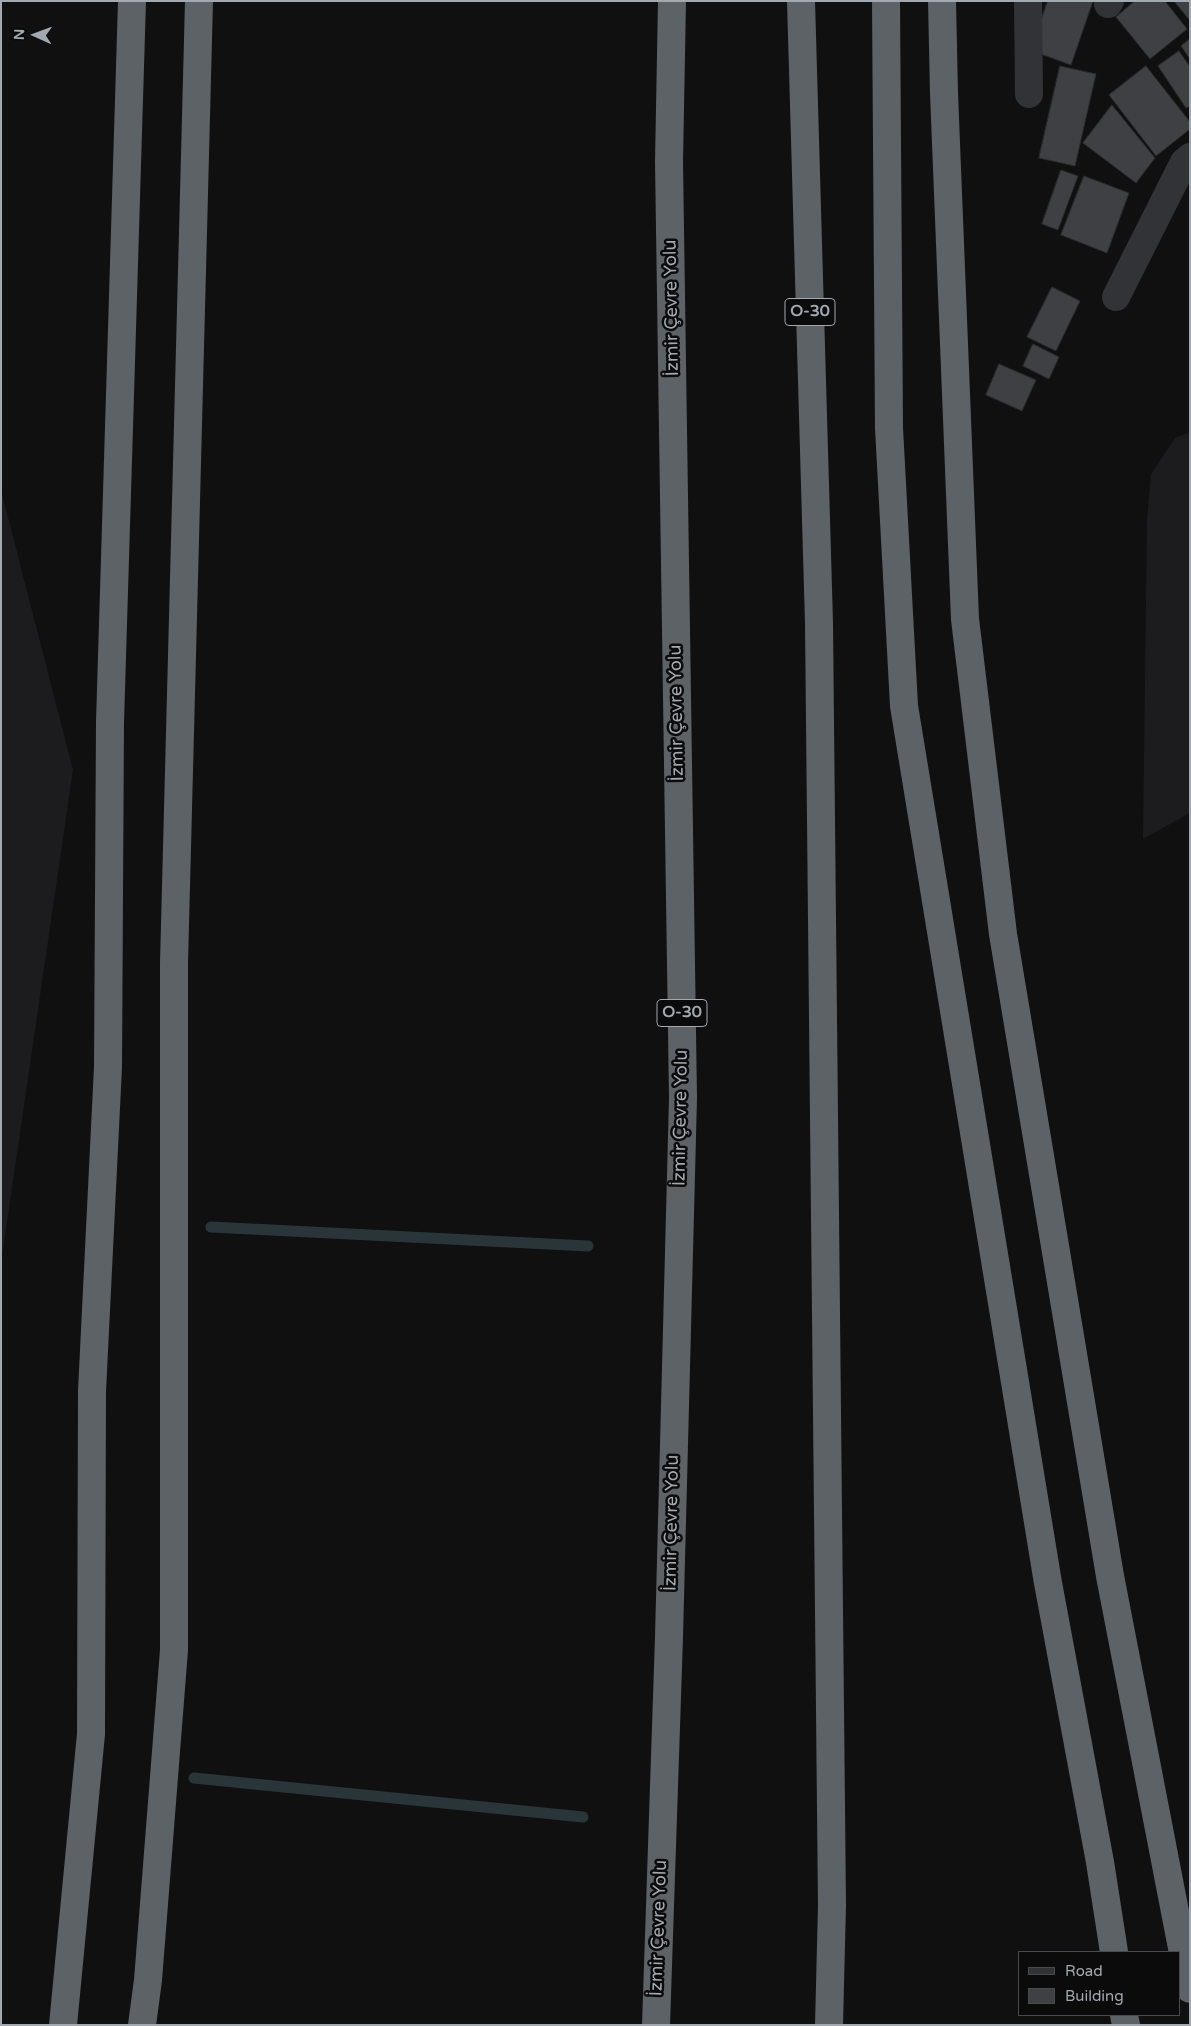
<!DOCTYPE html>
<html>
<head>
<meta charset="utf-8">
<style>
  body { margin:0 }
  #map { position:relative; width:1191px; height:2026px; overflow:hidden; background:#101011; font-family:"Varela Round",sans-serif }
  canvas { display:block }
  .frame { position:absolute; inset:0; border:2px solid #a2a9b1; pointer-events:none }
  .legend { position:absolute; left:1018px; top:1951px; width:162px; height:65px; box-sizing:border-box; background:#0b0b0c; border:1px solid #474a4e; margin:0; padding:6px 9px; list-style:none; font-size:15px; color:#a2a9b1 }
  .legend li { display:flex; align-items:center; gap:10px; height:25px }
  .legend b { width:25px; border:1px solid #474a4e }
  .north { position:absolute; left:10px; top:10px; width:50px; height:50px; -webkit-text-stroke:4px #0b0b0c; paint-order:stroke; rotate:272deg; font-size:14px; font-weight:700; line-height:20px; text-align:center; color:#a2a9b1 }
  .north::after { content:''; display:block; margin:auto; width:18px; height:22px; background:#a2a9b1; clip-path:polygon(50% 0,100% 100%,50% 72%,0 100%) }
</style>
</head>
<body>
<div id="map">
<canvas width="1191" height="2026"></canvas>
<div class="frame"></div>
<ul class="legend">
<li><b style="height:6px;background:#313336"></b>Road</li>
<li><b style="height:14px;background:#3f4044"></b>Building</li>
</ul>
<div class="north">N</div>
</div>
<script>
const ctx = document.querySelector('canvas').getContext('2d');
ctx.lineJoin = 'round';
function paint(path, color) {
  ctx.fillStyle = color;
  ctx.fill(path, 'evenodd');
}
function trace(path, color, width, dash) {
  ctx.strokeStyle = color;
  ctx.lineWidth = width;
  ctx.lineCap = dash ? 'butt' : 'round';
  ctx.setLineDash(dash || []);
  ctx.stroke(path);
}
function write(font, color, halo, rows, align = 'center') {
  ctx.font = font + ' "Varela Round",sans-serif';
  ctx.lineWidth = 5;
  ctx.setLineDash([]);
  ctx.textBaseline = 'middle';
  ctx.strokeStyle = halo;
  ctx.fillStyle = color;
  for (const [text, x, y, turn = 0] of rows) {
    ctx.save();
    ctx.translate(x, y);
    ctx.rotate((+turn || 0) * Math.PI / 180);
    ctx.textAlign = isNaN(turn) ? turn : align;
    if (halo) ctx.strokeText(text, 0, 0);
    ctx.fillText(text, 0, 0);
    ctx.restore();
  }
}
paint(new Path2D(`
  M 1190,432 L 1190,813 L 1143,839 L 1147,520 L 1151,474 L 1175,438 Z
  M 1,490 L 73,770 L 1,1263 Z`), '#1c1c1e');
trace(new Path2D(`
  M 211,1227 L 588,1246
  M 194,1778 L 583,1817`), '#2a3539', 11);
const building = new Path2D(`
  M 1048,1 L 1093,1 L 1071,65 L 1030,50 Z
  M 1135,1 L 1165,1 L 1187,29 L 1150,59 L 1116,17 Z
  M 1174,1 L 1190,1 L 1190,19 L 1189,19 Z
  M 1190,39 L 1190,59 L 1181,46 Z
  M 1179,51 L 1190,67 L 1190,106 L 1186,108 L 1158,66 Z
  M 1060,66 L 1096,74 L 1075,166 L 1039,158 Z
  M 1146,66 L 1190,122 L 1190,129 L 1156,156 L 1109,95 Z
  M 1112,105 L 1155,158 L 1136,183 L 1083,143 Z
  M 1061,170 L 1078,176 L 1058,230 L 1042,224 Z
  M 1084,176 L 1129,193 L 1107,253 L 1061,235 Z
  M 1052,287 L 1080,301 L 1056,351 L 1027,337 Z
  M 1033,344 L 1059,357 L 1049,379 L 1023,366 Z
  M 999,364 L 1036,380 L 1022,411 L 986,395 Z`);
paint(building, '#3f4044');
trace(building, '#2a2b2d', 1);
trace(new Path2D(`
  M 1028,1 L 1029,94
  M 1108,4 L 1110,1
  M 1116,297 L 1184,162 L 1190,157`), '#313336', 28);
trace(new Path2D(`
  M 801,1 L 819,623 L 832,1905 L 829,2025
  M 886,1 L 889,428 L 904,706 L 1048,1583 L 1100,1862 L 1114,1952
  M 942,1 L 944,93 L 965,619 L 1003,934 L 1110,1576 L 1190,1989
  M 1124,2015 L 1126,2025
  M 63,2025 L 91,1734 L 92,1391 L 108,1067 L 110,722 L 132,1
  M 142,2025 L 148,1980 L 174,1650 L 174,963 L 199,1
  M 656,2025 L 669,1637 L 683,1098 L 669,162 L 672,1`), '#5d6267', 28);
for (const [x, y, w] of [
  [810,312,50],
  [682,1013,50]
]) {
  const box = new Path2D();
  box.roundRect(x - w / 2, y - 13.5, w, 27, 4);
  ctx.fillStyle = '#0b0b0c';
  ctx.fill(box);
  trace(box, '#a2a9b1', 1);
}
write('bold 16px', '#a2a9b1', null, [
  ["O-30",810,312],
  ["O-30",682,1013]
]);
write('18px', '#a2a9b1', '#0b0b0c', [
  ["İzmir Çevre Yolu",672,308,-91],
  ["İzmir Çevre Yolu",677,713,-91],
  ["İzmir Çevre Yolu",681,1118,-89],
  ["İzmir Çevre Yolu",672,1523,-89],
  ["İzmir Çevre Yolu",659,1928,-88]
]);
</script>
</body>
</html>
